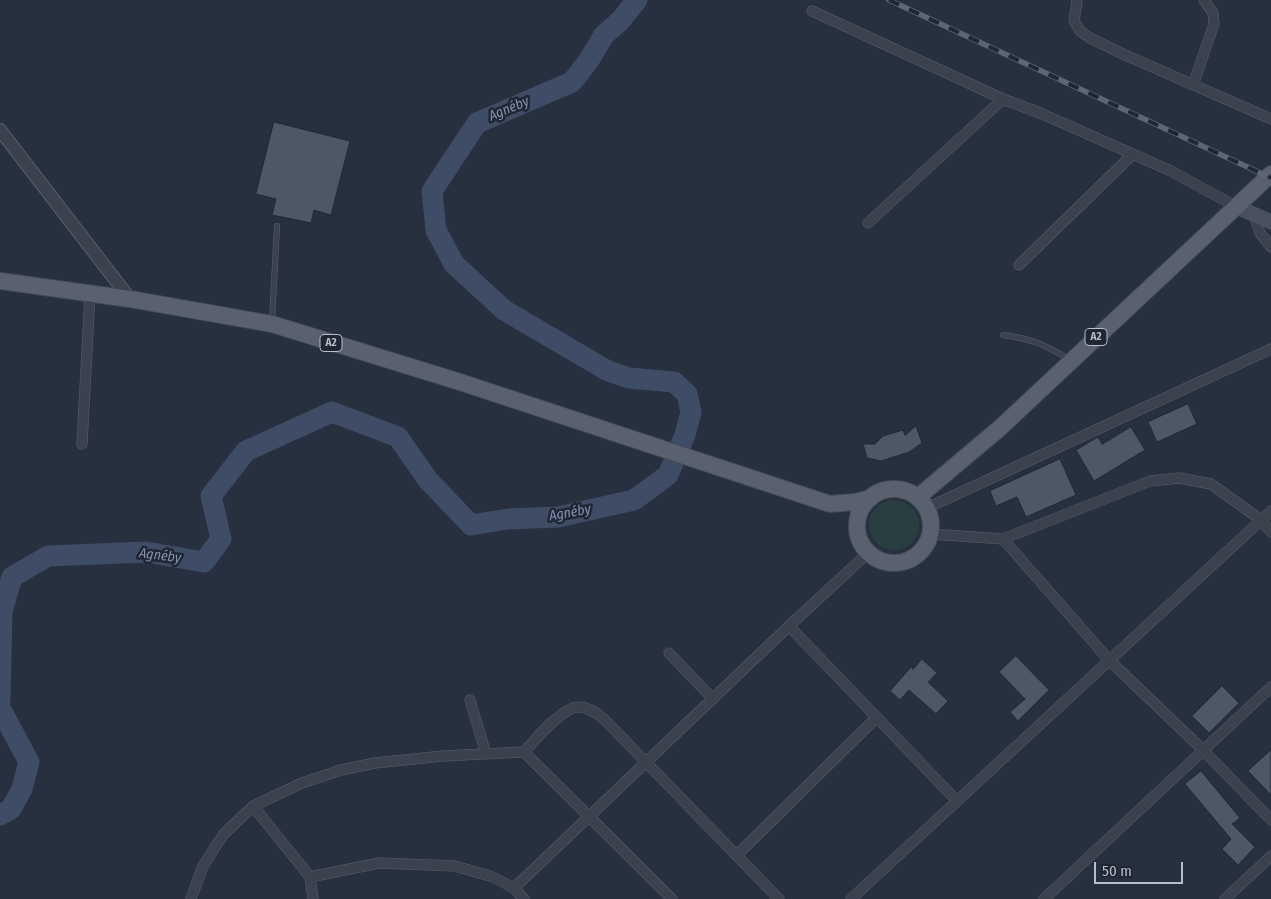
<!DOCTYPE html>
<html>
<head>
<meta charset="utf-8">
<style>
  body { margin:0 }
  #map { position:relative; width:1271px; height:899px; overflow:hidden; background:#27303e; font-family:"Fira Sans Condensed",sans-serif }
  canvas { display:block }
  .scale { position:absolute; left:1094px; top:862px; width:89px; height:22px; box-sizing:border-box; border:2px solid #b7bdc9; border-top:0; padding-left:6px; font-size:15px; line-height:18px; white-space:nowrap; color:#b7bdc9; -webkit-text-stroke:4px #202733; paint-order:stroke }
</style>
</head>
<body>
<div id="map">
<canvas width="1271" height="899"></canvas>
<div class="scale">50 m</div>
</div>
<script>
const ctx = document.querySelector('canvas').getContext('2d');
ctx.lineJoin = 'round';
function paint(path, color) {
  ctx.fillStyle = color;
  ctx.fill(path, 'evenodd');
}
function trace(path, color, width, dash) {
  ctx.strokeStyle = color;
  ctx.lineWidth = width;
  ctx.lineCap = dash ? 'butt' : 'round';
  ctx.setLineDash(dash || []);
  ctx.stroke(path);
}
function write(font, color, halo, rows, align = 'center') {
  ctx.font = font + ' "Fira Sans Condensed",sans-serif';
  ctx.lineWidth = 5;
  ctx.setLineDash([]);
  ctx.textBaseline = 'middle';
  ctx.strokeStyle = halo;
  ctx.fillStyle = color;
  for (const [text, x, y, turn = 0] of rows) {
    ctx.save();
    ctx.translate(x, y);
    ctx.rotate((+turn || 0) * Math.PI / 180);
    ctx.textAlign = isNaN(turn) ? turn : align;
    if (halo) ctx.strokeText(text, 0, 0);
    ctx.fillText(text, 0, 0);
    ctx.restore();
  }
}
paint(new Path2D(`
  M869 525a25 25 0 1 1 50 0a25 25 0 1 1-50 0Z`), '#2a3d40');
trace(new Path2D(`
  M 0,701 L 2,611 L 12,577 L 48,556 L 146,552 L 204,562 L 221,539 L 211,496 L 246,451 L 332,412 L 398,437 L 428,480 L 471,525 L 508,519 L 558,517 L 634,500 L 668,475 L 685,435 L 691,412 L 687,394 L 674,382 L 629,378 L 608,371 L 504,310 L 454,264 L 436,230 L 432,191 L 477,123 L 572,82 L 589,60 L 604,35 L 620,21 L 637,0
  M 0,708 L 29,762 L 22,789 L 11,809 L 0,815`), '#3e4c65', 21);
const building = new Path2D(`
  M 274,122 L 350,141 L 331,215 L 314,210 L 311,223 L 272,215 L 276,199 L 256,194 Z
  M 1188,404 L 1197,424 L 1157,442 L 1148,422 Z
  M 916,426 L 922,443 L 909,452 L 881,461 L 867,458 L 863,444 L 875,444 L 883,436 L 903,430 L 905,435 Z
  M 1131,427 L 1145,450 L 1094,481 L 1076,450 L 1098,437 L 1102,444 Z
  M 1060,459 L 1076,495 L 1026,517 L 1017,497 L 996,506 L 990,491 Z
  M 1016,656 L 1049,690 L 1018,721 L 1010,712 L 1025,699 L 999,672 Z
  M 922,659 L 937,673 L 928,682 L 948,701 L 936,714 L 909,690 L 900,700 L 890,691 L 911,667 L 913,669 Z
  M 1222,686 L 1239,703 L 1209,733 L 1192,716 Z
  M 1271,750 L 1271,795 L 1248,771 Z
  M 1201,771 L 1240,818 L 1232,824 L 1255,847 L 1238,865 L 1222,849 L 1231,839 L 1185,784 Z`);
paint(building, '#4d5766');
trace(building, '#222935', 1);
const service = new Path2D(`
  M 272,321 L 277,226
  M 1003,335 C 1033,339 1044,344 1070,360`);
const minor = new Path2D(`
  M 1077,0 L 1074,21 L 1080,31 L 1090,38 L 1123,54 L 1271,119
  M 812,11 L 1003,99 L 1040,113 L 1171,171 L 1237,207
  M 1193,85 L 1214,24 L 1213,13 L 1204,0
  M 1254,215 L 1260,233 L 1271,247
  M 868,223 L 1003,99
  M 1019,265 L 1133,154
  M 82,444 L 90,294
  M 927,508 L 1271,349
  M 931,534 L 1003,539 L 1150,481 L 1179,478 L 1211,484 L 1261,520 L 1271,532
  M 1003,539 L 1109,660 L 1203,750 L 1271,820
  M 789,626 L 957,801
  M 669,653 L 713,699
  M 470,700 L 486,754
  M 524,752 L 672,899
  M 253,806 L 310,877 L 313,899
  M 737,855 L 877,717
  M 310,877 L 379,863 L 455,866 L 493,877 L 514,888 L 524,899
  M 514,888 L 789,626 L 868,553
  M 191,899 L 203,866 L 223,835 L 253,806 L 302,783 L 341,770 L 375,763 L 443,756 L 524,752 C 535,740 563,706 579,707 C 589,707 597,714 604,719 L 779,899
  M 851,899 L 1271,511
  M 1044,899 L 1271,687
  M 1225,899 L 1271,856`);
const tertiary = new Path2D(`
  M 0,130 L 130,299`);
const secondary = new Path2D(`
  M 1237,207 L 1271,222`);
const primary = new Path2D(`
  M 0,281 L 130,299 L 272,324 L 460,382 L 830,504 L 855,502 L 871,498
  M857 526a37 37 0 1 1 74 0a37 37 0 1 1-74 0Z
  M 918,497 L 1001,427 L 1271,174`);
trace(service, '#59606c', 6);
trace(minor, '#59606c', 11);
trace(tertiary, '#59606c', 14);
trace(secondary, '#59606c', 15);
trace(primary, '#444b57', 18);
trace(service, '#3b424e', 5);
trace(minor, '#3b424e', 10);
trace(tertiary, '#3b424e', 12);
trace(secondary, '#495161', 14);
trace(primary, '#59616e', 16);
const rail = new Path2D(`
  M 889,0 L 1271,178`);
trace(rail, '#5d6674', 5.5);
trace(rail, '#202733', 4, [11]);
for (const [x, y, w] of [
  [1096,337,22],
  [331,343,22]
]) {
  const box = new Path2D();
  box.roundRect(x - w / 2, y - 8.5, w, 17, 4);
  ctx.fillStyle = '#202733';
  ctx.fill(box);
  trace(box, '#b7bdc9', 1);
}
write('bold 11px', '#b7bdc9', null, [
  ["A2",1096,337],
  ["A2",331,343]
]);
write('italic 14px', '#8192ae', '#202733', [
  ["Agnéby",509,109,-23],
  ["Agnéby",570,513,-10],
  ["Agnéby",160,556,7]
]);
</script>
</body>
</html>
